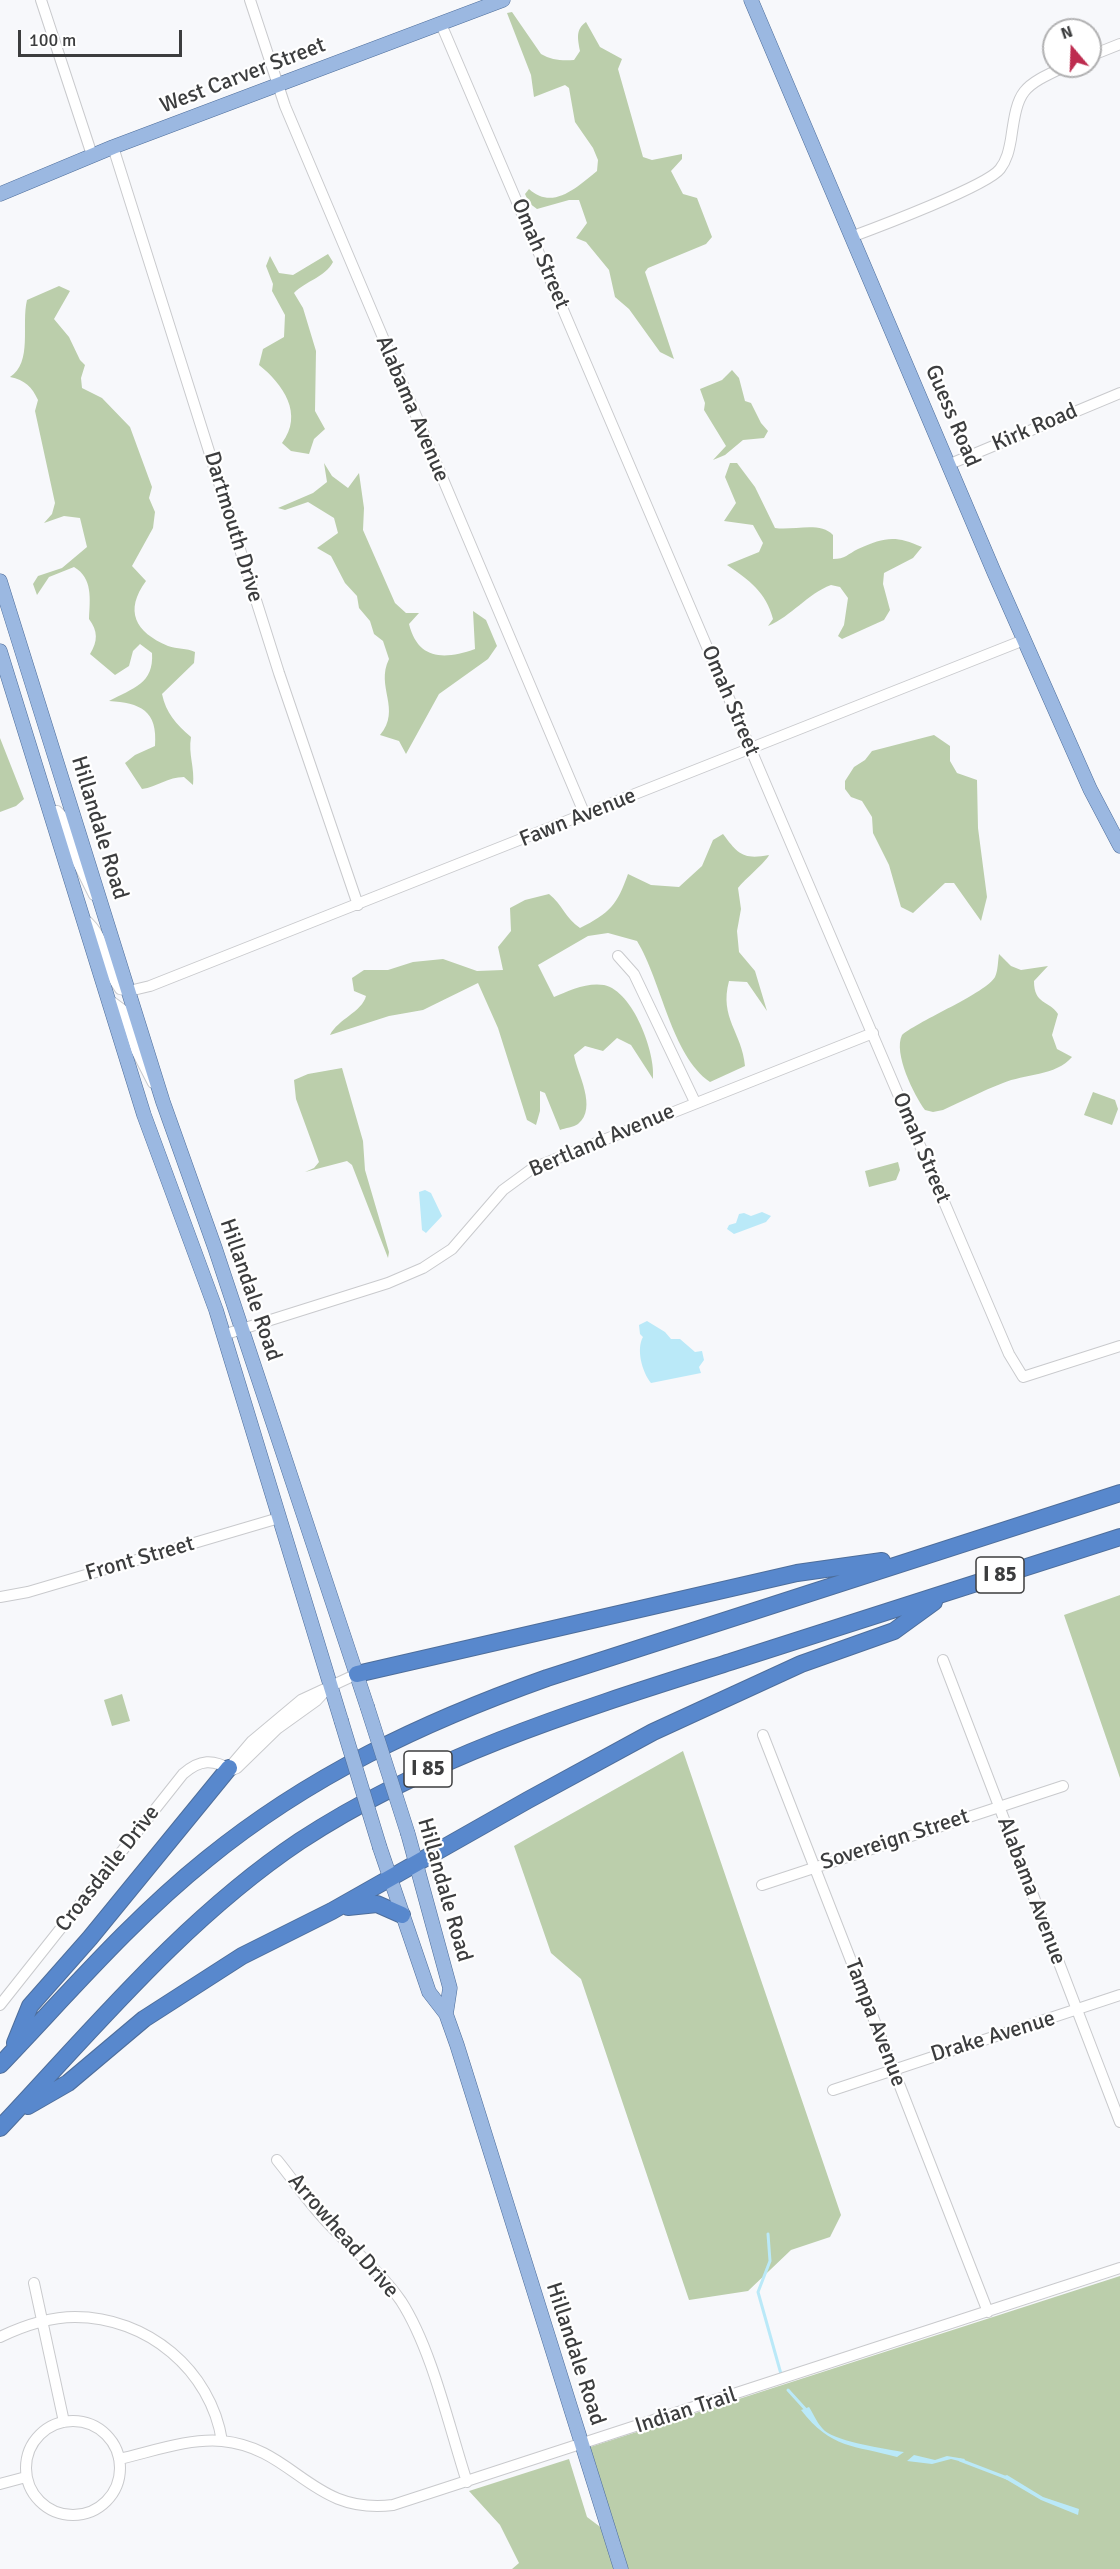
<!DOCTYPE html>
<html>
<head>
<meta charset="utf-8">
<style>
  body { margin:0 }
  #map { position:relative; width:1120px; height:2569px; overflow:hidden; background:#f7f8fb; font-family:Signika,sans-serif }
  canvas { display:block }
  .north { position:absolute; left:1042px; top:18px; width:60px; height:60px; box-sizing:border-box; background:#fff; border:2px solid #b1b1b2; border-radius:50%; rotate:341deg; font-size:16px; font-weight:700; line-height:24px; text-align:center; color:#3c3d3e }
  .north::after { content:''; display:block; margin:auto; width:21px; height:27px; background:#bd2c4f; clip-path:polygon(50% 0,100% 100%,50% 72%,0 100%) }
  .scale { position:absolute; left:18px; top:30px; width:164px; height:27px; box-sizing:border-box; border:3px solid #3c3d3e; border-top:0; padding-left:8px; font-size:18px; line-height:21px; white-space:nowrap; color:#3c3d3e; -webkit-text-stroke:4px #fff; paint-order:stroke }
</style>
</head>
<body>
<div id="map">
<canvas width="1120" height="2569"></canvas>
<div class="north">N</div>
<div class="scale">100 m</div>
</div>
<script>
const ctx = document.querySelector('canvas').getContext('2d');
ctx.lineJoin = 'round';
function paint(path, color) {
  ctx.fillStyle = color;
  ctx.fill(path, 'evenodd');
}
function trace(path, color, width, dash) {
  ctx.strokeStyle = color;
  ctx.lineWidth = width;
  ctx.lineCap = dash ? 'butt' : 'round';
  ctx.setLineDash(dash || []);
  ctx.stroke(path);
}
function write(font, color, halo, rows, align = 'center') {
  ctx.font = font + ' Signika,sans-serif';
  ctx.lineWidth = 4.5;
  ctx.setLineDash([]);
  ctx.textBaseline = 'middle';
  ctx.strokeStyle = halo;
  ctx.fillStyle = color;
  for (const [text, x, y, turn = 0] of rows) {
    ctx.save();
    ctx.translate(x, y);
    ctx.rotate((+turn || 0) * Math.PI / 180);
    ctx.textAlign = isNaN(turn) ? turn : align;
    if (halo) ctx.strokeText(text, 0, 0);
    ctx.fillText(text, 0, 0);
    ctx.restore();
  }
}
paint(new Path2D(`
  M 512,12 L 541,54 C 551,60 562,61 574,60 L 580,51 C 578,39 575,30 586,22 L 600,47 L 622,59 L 618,69 L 643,157 L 652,160 L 682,154 L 682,159 L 671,171 L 683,194 L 697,198 L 712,237 L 706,244 L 648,268 L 645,272 L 674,359 L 660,352 L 629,309 L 615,297 L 609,270 L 586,242 L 576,238 L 587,223 L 579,200 L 569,200 L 537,209 L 529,203 L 525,194 L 529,189 C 553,211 577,187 597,171 L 598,160 L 593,148 L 575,122 L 569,88 L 565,85 L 534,97 L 531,75 L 507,13 Z
  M 328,254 L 333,262 C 325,277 306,281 294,293 L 303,308 L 316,351 L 315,411 L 325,429 L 314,439 L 309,454 L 291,451 L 282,443 C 304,414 283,384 259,365 L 263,349 L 284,337 L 285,315 L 272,291 L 273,284 L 266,266 L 270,256 L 279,273 L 293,275 Z
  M 59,286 L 70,291 L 54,319 L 69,337 L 80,360 L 85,365 L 81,378 L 82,388 L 102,398 L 130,427 L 152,487 L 149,498 L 155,512 L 153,528 L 132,566 L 146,581 C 124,611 135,632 168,646 C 177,649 187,648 195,652 L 194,663 L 162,694 C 166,713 176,724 191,737 C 188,754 195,768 193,785 L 184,777 C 168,777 157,787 142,789 L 125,763 L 135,755 L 155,746 C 158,710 140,703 109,701 C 133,688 154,684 152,653 L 140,644 L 133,651 L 129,666 L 115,675 L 90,654 C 98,641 98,631 89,619 C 90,599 93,578 74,567 L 49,577 L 37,595 L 33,584 L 38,576 L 62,568 L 87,547 L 80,518 L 64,516 L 44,523 L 52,514 L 55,503 L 35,411 L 38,400 C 32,387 25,380 10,377 C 33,362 21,325 27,300 Z
  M 732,370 L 739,378 L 745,401 L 751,403 L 761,423 L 768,431 L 764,438 L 743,440 L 725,455 L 713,460 L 726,446 L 704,410 L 705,403 L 700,389 L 722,380 Z
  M 324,463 L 332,476 L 348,488 L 359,473 L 364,508 L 363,530 L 395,603 L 406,613 L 419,613 L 409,624 C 418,660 444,660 475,649 L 473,611 L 486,620 L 497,646 L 488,659 L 439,694 L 406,754 L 399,741 L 380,735 C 402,709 375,687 389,659 L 383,641 L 374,634 L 370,621 L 359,608 L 357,596 L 345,583 L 331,556 L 317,548 L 338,533 L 334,518 L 308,502 L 285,510 L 278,508 L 313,493 L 327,482 Z
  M 730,463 L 737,463 L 755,487 L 775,528 C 793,531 820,521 833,535 L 833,559 C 845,559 848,554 858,549 C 885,537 895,535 922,547 L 913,558 L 884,573 L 883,584 L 890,610 L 884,620 L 842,639 L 838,636 L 844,625 L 848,598 L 840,587 L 831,585 C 807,594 792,616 768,626 L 773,619 C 766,592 749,580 727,565 L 759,552 L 763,543 L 753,525 L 724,521 L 736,503 L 725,477 Z
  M 934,735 L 950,746 L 950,761 L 957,773 L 977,780 L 978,828 L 987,897 L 981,921 L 954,883 L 945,883 L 913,913 L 901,907 L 889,865 L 873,833 L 872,817 L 862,801 L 851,797 L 845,789 L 845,781 L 854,767 L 865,760 L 872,751 Z
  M 0,738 L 24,799 L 16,806 L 0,812 Z
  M 723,834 C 738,854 743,860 769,855 C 767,861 744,880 738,888 L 741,909 L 737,931 L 739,952 L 755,971 L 767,1011 L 747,982 L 729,981 C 719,1018 742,1032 745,1066 L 710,1082 C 671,1055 662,982 637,941 L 608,933 L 588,936 L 538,965 L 554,997 C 568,991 587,982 604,985 C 633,991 656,1053 653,1079 L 631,1045 L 617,1038 L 603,1051 L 585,1046 L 574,1055 C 577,1073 598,1108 578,1124 C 574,1127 565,1128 560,1130 L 545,1093 L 540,1091 L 540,1111 L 536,1125 L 527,1120 L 498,1028 L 478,983 L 423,1010 L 389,1016 L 330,1035 C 338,1019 362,1012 366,996 L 354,991 L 352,978 L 364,970 L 388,970 L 413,962 L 443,959 L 477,971 L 503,970 L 498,947 L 511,931 L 510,908 L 525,900 L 549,894 C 562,904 566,919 580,928 C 610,913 617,905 628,874 L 651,885 L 679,887 L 702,866 L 713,840 Z
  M 999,954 L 1011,966 L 1021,970 L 1048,966 L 1034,981 C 1034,1005 1049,1000 1058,1014 L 1052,1035 L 1057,1049 L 1072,1057 C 1056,1076 1024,1074 1003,1083 C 982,1091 963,1101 943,1110 L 933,1112 L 925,1110 C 914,1095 893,1053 902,1035 C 920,1020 986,993 995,977 C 998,971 998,960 999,954 Z
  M 342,1068 L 363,1141 L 365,1170 L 389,1252 L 388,1258 L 352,1165 L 347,1161 L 305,1172 L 314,1168 L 319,1162 L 296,1099 L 294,1080 L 308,1074 Z
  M 1093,1092 L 1115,1100 L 1118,1109 L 1112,1125 L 1084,1115 Z
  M 898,1162 L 900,1170 L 896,1180 L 869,1187 L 865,1171 Z
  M 1120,1595 L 1120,1778 L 1064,1615 Z
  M 122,1694 L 130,1721 L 112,1726 L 104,1700 Z
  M 683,1751 L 841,2215 L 830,2237 L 791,2250 L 748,2291 L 689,2300 L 581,1979 L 551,1953 L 514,1846 Z
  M 1120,2276 L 1120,2569 L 626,2569 L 587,2448 Z
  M 569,2459 L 587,2517 L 607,2532 L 616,2569 L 512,2569 L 519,2563 L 500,2525 L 469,2491 Z`), '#bbceab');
paint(new Path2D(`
  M 425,1190 L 431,1193 L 442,1216 L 426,1233 L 422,1230 L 419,1192 Z
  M 762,1212 L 771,1216 L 766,1222 L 734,1234 L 727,1229 L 729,1225 L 736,1223 L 739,1214 L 744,1213 L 751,1216 Z
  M 647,1321 L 665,1332 L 671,1339 L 680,1339 L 695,1352 L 702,1351 L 704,1360 L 699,1367 L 701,1373 L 651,1383 C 642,1372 636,1349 643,1337 L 640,1334 L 639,1325 Z
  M 809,2407 C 814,2415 818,2425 825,2431 C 839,2442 886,2449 904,2452 L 897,2457 C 854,2445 831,2449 801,2410 Z
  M 914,2455 L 935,2460 L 947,2456 L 965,2459 L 963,2462 L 951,2459 L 932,2464 L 907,2461 Z
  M 1007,2475 L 1043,2497 L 1079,2509 L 1078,2515 L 1041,2500 L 1002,2477 Z`), '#bae9f8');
trace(new Path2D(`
  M 768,2234 L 770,2261 L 758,2292 L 781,2374
  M 788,2390 L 808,2412
  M 960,2460 L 1007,2478`), '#bae9f8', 3);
const minor = new Path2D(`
  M 41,0 L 92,155
  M 250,0 L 285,106 L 585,815
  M 441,24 L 1009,1354 L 1023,1377 L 1120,1346
  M 1090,56 L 1120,44
  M 113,147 L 279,673 L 358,905
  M 851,237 C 878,227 987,186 1000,169 C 1007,160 1009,150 1011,139 C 1018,89 1021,87 1066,66
  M 950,464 L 1120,393
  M 50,812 L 57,811 L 63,817 L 77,861 L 94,895
  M 83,918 C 110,939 102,966 120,989 L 129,991 L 150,986 L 1024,640
  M 618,956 L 634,974 L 695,1102
  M 108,999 L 123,1010 L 136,1050 L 153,1083
  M 223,1335 L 388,1283 L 423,1268 L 452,1249 L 503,1190 L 533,1168 L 873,1033
  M 0,1597 L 28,1592 L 279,1518
  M 943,1660 L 1120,2122
  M 763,1735 L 988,2312
  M 229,1768 L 252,1741 L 301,1700 L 357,1674
  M 762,1885 L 1063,1786
  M 0,2005 L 183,1774 C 200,1759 213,1759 232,1770 L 237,1768 L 277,1729 L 316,1701 L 331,1685
  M 833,2090 L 1120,1995
  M 277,2160 C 294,2181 308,2202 326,2221 C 351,2248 380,2271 401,2301 C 432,2349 449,2427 467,2482
  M 34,2283 L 64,2422
  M 0,2337 C 23,2326 49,2317 75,2317 C 147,2317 211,2370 222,2441
  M26 2468a47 47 0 1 1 94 0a47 47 0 1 1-94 0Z
  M 119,2459 C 151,2452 188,2438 222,2441 C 295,2448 311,2515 393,2505 L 1120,2268
  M 0,2484 L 26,2477`);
const major = new Path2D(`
  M 751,0 L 994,572 L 1090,789 L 1120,846
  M 0,194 L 113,147 L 503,0
  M 0,581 L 163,1102 L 215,1248 L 367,1706
  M 0,651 L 144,1115 L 216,1310 L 341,1720
  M 408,1834 L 450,1988 L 446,2014
  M 380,1848 L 429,1992 L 446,2014 L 457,2045 L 621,2569`);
const highway = new Path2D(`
  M 357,1674 L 797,1573 L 882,1561
  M 348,1907 L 377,1904 L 402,1915
  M 15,2043 L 30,2006 L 90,1938 L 229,1768
  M 0,2065 C 67,1995 131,1920 207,1859 C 309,1776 423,1722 547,1678 L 1120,1493
  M 28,2106 L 68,2083 L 144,2019 L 242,1956 L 332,1911 L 528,1800 L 653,1732 L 801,1664 L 894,1631 L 934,1602
  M 0,2128 C 94,2028 185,1918 300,1841 C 431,1755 582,1709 730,1662 C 860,1620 990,1578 1120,1537`);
trace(minor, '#c9cacd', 12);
trace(major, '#4e6e9b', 15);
trace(highway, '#4e6e9b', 18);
trace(minor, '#fff', 10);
trace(major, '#9bb8e1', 14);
trace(highway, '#5888cd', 16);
const majorBridge = new Path2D(`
  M 367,1706 L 408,1834
  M 341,1720 L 380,1848`);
trace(majorBridge, '#4e6e9b', 15, []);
trace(majorBridge, '#9bb8e1', 14);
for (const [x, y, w] of [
  [1000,1575,48],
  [428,1769,48]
]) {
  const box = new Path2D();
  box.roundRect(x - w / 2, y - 18, w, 36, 4.5);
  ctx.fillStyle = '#fff';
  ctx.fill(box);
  trace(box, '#3c3d3e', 1.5);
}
write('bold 21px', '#3c3d3e', null, [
  ["I 85",1000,1575],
  ["I 85",428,1769]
]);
write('22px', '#3c3d3e', '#fff', [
  ["West Carver Street",243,76,-21],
  ["Omah Street",540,254,67],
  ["Alabama Avenue",412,409,67],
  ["Guess Road",952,416,67],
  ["Kirk Road",1035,428,-23],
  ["Dartmouth Drive",233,527,73],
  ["Omah Street",730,701,67],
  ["Fawn Avenue",578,818,-22],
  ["Hillandale Road",99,828,73],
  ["Bertland Avenue",602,1141,-23],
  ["Omah Street",921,1148,67],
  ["Hillandale Road",250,1290,71],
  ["Front Street",140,1559,-16],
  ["Sovereign Street",895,1840,-18],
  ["Croasdaile Drive",108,1869,-52],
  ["Hillandale Road",444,1890,74],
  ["Alabama Avenue",1031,1891,69],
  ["Tampa Avenue",875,2023,69],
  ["Drake Avenue",993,2037,-17],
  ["Arrowhead Drive",343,2236,49],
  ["Hillandale Road",575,2354,72],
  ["Indian Trail",686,2411,-18]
]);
</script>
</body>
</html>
